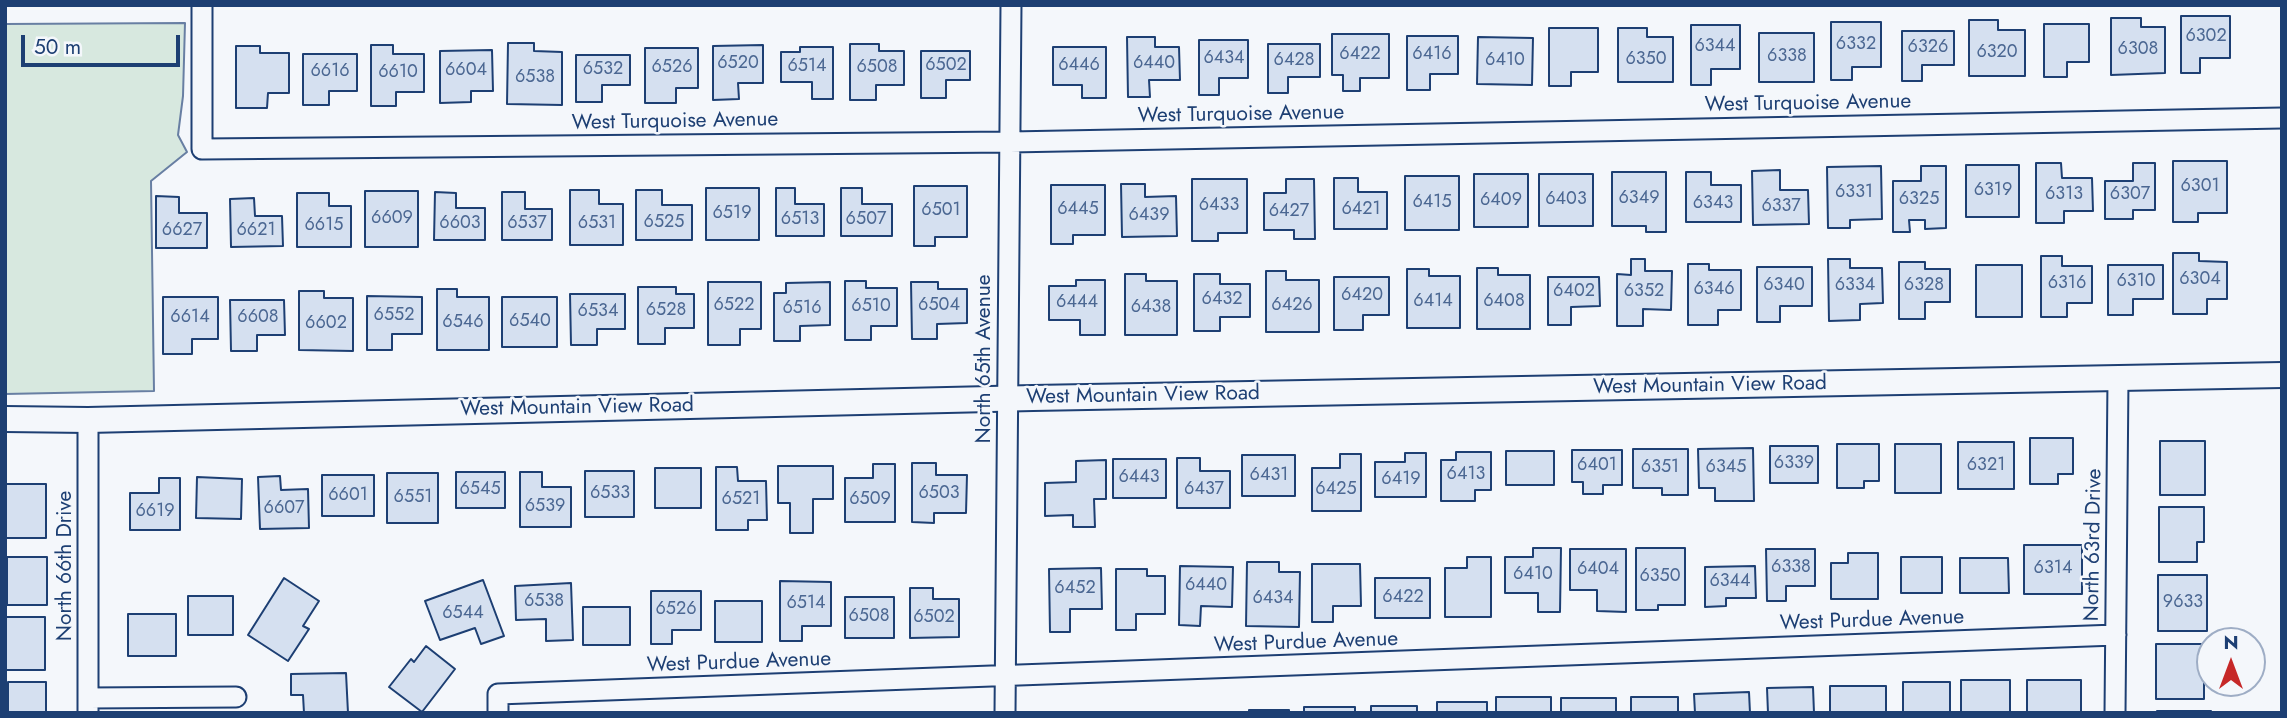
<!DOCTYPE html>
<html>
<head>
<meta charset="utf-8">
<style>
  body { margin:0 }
  #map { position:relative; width:2287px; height:718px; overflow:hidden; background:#f4f7fb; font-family:Jost,sans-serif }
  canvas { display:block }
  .frame { position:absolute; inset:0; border:7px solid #1d3f73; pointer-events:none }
  .north { position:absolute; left:2196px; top:627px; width:70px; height:70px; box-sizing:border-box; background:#f4f7fb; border:2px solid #9eadc5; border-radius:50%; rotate:0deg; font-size:19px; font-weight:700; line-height:28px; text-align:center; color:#1d3f73 }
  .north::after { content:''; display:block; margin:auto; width:24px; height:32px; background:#c62828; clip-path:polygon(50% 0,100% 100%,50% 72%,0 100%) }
  .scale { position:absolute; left:21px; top:35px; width:159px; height:32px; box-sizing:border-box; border:4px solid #1d3f73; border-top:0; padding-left:9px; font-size:21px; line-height:24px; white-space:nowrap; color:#1d3f73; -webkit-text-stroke:5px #f4f7fb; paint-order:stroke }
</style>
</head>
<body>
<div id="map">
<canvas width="2287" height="718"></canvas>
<div class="frame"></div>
<div class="north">N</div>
<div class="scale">50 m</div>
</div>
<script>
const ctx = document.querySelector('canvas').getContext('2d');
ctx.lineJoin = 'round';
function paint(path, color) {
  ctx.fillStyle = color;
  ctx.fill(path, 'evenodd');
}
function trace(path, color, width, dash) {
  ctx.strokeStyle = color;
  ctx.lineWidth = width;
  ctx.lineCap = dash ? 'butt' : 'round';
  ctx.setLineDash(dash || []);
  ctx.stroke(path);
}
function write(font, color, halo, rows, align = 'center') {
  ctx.font = font + ' Jost,sans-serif';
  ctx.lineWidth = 5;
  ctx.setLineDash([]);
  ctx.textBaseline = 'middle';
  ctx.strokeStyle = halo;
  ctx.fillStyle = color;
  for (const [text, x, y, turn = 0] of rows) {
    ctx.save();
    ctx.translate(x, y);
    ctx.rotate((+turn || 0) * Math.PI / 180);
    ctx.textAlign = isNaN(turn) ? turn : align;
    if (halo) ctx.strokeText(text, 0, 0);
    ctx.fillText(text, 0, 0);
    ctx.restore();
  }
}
const green = new Path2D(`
  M 185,23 L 183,96 L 178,135 L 187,152 L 151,181 L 154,391 L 5,394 L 5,24 Z`);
paint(green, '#d7e8df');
trace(green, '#687fa3', 2);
const building = new Path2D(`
  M 2181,16 L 2230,16 L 2230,58 L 2200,58 L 2200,73 L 2181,73 Z
  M 2111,18 L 2141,18 L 2141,27 L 2165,27 L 2165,73 L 2111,75 Z
  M 1969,20 L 1998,20 L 1998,30 L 2025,30 L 2025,76 L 1969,76 Z
  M 1831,22 L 1881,22 L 1881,67 L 1852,67 L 1852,80 L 1831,80 Z
  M 2044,24 L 2089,24 L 2089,62 L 2067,62 L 2067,77 L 2044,77 Z
  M 1691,25 L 1740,25 L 1740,69 L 1711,69 L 1711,85 L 1691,85 Z
  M 1549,28 L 1598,28 L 1598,72 L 1571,72 L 1571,86 L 1549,86 Z
  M 1618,28 L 1647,28 L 1647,37 L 1673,37 L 1673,82 L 1618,82 Z
  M 1902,31 L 1954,31 L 1954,65 L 1922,65 L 1922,81 L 1902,81 Z
  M 1759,33 L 1814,33 L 1814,82 L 1759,82 Z
  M 1332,34 L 1389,34 L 1389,78 L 1360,78 L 1360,91 L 1343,91 L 1343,75 L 1332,75 Z
  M 1407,36 L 1458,36 L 1458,74 L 1430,74 L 1430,90 L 1407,90 Z
  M 1127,37 L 1155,37 L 1155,47 L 1179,47 L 1180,80 L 1149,80 L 1150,97 L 1128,97 Z
  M 1478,37 L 1533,38 L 1532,85 L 1477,84 Z
  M 1199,40 L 1248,40 L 1248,78 L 1219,78 L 1219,95 L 1199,95 Z
  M 508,43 L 534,43 L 534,51 L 562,52 L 562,105 L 507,104 Z
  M 850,44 L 879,44 L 879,51 L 904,51 L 904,85 L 876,85 L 876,100 L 850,100 Z
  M 1268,44 L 1320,44 L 1320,77 L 1288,77 L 1288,93 L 1268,93 Z
  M 371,45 L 393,45 L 393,54 L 424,54 L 424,92 L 396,92 L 396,106 L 371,106 Z
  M 763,45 L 763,83 L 738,83 L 739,99 L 713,100 L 713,46 Z
  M 236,46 L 260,46 L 260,53 L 289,53 L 289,93 L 268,93 L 267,108 L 236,108 Z
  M 800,47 L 833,47 L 833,99 L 812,99 L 812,82 L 781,82 L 781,52 L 800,52 Z
  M 1053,47 L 1106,47 L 1106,98 L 1082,98 L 1082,85 L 1053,85 Z
  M 645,48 L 698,48 L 698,88 L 676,88 L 676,103 L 645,103 Z
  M 492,50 L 493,91 L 471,91 L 471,102 L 440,103 L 440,51 Z
  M 921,51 L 970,51 L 970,80 L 946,80 L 946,98 L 921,98 Z
  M 303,54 L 357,54 L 357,91 L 329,91 L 329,105 L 303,105 Z
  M 576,55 L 630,55 L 630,85 L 602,85 L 602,102 L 576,102 Z
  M 2173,161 L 2227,161 L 2227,213 L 2198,213 L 2198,222 L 2173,222 Z
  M 2036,163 L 2061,163 L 2062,178 L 2092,178 L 2093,211 L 2064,211 L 2064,223 L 2036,223 Z
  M 2133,163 L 2155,163 L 2155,210 L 2133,210 L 2133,219 L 2105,219 L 2105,181 L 2133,181 Z
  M 1966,165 L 2019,165 L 2019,217 L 1966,217 Z
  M 1881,166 L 1882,219 L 1850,220 L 1850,228 L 1828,228 L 1827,167 Z
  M 1921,166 L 1946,166 L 1946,228 L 1925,229 L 1925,220 L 1909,220 L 1910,232 L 1893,232 L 1893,181 L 1921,181 Z
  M 1780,170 L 1780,190 L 1808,190 L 1809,224 L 1753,225 L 1752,171 Z
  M 1612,172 L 1666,172 L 1666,232 L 1646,232 L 1646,226 L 1612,226 Z
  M 1686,172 L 1711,172 L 1711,185 L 1741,185 L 1741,222 L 1686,222 Z
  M 1474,174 L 1528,174 L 1528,227 L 1474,227 Z
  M 1539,174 L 1593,174 L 1593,226 L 1539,226 Z
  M 1405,176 L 1459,176 L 1459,230 L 1405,230 Z
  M 1334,178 L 1358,178 L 1358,192 L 1387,192 L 1387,229 L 1334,229 Z
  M 1192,179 L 1247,179 L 1247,233 L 1218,233 L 1218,241 L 1192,241 Z
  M 1286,179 L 1314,179 L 1315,239 L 1294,239 L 1294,230 L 1264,230 L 1264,193 L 1286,193 Z
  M 1121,184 L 1145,184 L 1145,197 L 1176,196 L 1177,236 L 1122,237 Z
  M 1051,185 L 1105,185 L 1105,235 L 1073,235 L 1073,244 L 1051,244 Z
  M 914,186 L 967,186 L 967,237 L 935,237 L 935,246 L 914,246 Z
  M 706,188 L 759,188 L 759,240 L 706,240 Z
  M 776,188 L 795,188 L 795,204 L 824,204 L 824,236 L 776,236 Z
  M 841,188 L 862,188 L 862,204 L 892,204 L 892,236 L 841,236 Z
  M 570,190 L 599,190 L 599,204 L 623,204 L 623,245 L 570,245 Z
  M 636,190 L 662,190 L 662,205 L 692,205 L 692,240 L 636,240 Z
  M 365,191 L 418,191 L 418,247 L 365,247 Z
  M 435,192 L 456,193 L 456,208 L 485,208 L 485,240 L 434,240 Z
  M 502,192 L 525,192 L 525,209 L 552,209 L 552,240 L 502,240 Z
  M 297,193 L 329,193 L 329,206 L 351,206 L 351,247 L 297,247 Z
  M 156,196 L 179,197 L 179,213 L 207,213 L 207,248 L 156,248 Z
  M 254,198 L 255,216 L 282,216 L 283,246 L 231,247 L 230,199 Z
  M 2173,253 L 2199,253 L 2199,261 L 2227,262 L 2227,299 L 2207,299 L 2207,314 L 2173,314 Z
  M 2041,256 L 2062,256 L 2062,266 L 2092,266 L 2092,303 L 2067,303 L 2067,317 L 2041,317 Z
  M 1631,259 L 1645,259 L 1645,271 L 1672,271 L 1671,310 L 1643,309 L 1643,326 L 1617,326 L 1617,274 L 1631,275 Z
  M 1828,259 L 1850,259 L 1850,268 L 1882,268 L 1883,303 L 1860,304 L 1860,320 L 1829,321 Z
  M 1899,262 L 1925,262 L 1925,269 L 1950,269 L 1950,302 L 1925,302 L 1925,319 L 1899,319 Z
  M 1688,264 L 1709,264 L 1709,270 L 1741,270 L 1741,310 L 1718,310 L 1718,325 L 1688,325 Z
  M 1976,265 L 2022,265 L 2022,317 L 1976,317 Z
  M 2108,265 L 2163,265 L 2163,299 L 2133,299 L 2133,315 L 2108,315 Z
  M 1757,267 L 1812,267 L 1812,306 L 1780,306 L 1780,322 L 1757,322 Z
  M 1477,268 L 1498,268 L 1498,275 L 1530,275 L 1530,329 L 1477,329 Z
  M 1407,269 L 1429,269 L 1429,276 L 1460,276 L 1460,328 L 1407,328 Z
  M 1266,271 L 1286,271 L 1286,280 L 1319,280 L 1319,332 L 1266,332 Z
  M 1125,274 L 1146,274 L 1146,281 L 1177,281 L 1177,335 L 1125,335 Z
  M 1194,274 L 1220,274 L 1220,284 L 1250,284 L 1250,317 L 1220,317 L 1220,331 L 1194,331 Z
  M 1334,277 L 1389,277 L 1389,315 L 1363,315 L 1363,330 L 1334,330 Z
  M 1548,277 L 1599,277 L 1600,306 L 1571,307 L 1571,325 L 1548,325 Z
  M 1076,280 L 1105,280 L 1105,335 L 1080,335 L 1080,320 L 1049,320 L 1049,286 L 1076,286 Z
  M 845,281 L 866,281 L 866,288 L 897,288 L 897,326 L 871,326 L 871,340 L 845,340 Z
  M 708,282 L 761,282 L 761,329 L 740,329 L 740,345 L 708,345 Z
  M 830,282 L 830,325 L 800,326 L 800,341 L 774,341 L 774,293 L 786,293 L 786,283 Z
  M 911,282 L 938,282 L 938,289 L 967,289 L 967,323 L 937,324 L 937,339 L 912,339 Z
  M 638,287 L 676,287 L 676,294 L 694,294 L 694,328 L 665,328 L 665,344 L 638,344 Z
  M 437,289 L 457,289 L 457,297 L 489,297 L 489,350 L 437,350 Z
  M 299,291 L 324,291 L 324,298 L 353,298 L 353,351 L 299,350 Z
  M 570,294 L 625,294 L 625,329 L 597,329 L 597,345 L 571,345 Z
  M 367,296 L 422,297 L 422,334 L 392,334 L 392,350 L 367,350 Z
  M 163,297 L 218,297 L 218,339 L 192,339 L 192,354 L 163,354 Z
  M 502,297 L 557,297 L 557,347 L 502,347 Z
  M 230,300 L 284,300 L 285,335 L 257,335 L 257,351 L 231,351 Z
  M 2030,438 L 2073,438 L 2073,474 L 2058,474 L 2058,484 L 2030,484 Z
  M 2160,441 L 2205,441 L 2205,495 L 2160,495 Z
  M 1958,442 L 2014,442 L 2014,489 L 1958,489 Z
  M 1837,444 L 1879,444 L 1879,481 L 1864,481 L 1864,488 L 1837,488 Z
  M 1895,444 L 1941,444 L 1941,493 L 1895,493 Z
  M 1770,446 L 1818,446 L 1818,483 L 1770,483 Z
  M 1753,448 L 1754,501 L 1715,501 L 1715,488 L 1699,488 L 1698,449 Z
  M 1633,449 L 1688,449 L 1688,495 L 1662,495 L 1662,488 L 1633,488 Z
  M 1572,450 L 1622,450 L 1622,485 L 1603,485 L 1603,494 L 1583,494 L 1583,482 L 1572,482 Z
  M 1506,451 L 1554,451 L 1554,485 L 1506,485 Z
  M 1456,452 L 1491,452 L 1491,490 L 1475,490 L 1475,501 L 1441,501 L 1441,460 L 1456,460 Z
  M 1405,453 L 1426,453 L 1426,497 L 1375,497 L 1375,462 L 1405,462 Z
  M 1340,454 L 1361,454 L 1361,511 L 1312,511 L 1312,468 L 1340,468 Z
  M 1242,455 L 1295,455 L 1295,496 L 1242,496 Z
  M 1177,458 L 1200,458 L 1200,471 L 1230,471 L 1230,508 L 1177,508 Z
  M 1113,459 L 1166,459 L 1166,498 L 1113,498 Z
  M 1106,460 L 1106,499 L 1094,499 L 1095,527 L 1073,527 L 1073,515 L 1045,516 L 1045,483 L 1076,482 L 1076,461 Z
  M 912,463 L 936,463 L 936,475 L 967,475 L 966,513 L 934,513 L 934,523 L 912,522 Z
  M 873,464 L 895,464 L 895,522 L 845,522 L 845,478 L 873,478 Z
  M 778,466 L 833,466 L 833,499 L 813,499 L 813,533 L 790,533 L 790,503 L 778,503 Z
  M 716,467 L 737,467 L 738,481 L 766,481 L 767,520 L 748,520 L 748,530 L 716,530 Z
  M 655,468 L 701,468 L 701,508 L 655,508 Z
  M 585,471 L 634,471 L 634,517 L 585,517 Z
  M 456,472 L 505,472 L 505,508 L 456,508 Z
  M 520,472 L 542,472 L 542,487 L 571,487 L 571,527 L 520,527 Z
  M 387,473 L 438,473 L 438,523 L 387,523 Z
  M 322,475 L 374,475 L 374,516 L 322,516 Z
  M 280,476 L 281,490 L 308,489 L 309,528 L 260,529 L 258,477 Z
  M 197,477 L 242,479 L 241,519 L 196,518 Z
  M 159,478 L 180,478 L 180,530 L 130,530 L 130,493 L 159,493 Z
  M 5,484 L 46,484 L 46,538 L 5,538 Z
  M 2159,507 L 2204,507 L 2204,542 L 2197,542 L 2197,562 L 2159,562 Z
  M 2024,545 L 2082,545 L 2082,594 L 2024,594 Z
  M 1533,548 L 1561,548 L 1560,612 L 1538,612 L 1538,593 L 1505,593 L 1505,557 L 1533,557 Z
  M 1636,548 L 1685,548 L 1685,605 L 1658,605 L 1658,610 L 1636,610 Z
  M 1570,549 L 1626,549 L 1626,612 L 1597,611 L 1597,590 L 1570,590 Z
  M 1766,549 L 1815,549 L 1815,586 L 1786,586 L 1786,601 L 1767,601 Z
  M 1848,553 L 1878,553 L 1878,599 L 1831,599 L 1831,563 L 1848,563 Z
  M 7,557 L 47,557 L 47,605 L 7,605 Z
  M 1467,557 L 1491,557 L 1491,617 L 1445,617 L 1445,568 L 1467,568 Z
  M 1901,557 L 1942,557 L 1942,593 L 1901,593 Z
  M 1960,558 L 2008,558 L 2009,593 L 1960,593 Z
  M 1247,562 L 1279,562 L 1279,572 L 1300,572 L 1299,627 L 1246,626 Z
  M 1312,564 L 1360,564 L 1361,606 L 1333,606 L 1333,622 L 1312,622 Z
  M 1180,566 L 1233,567 L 1232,607 L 1201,606 L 1200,626 L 1179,625 Z
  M 1755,566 L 1756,598 L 1726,598 L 1726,606 L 1705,607 L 1705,567 Z
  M 1101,568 L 1102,609 L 1070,609 L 1070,632 L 1050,632 L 1049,569 Z
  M 1116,569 L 1147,569 L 1147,576 L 1165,576 L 1165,614 L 1136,614 L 1136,630 L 1116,630 Z
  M 2158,575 L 2207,575 L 2207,631 L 2158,631 Z
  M 284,578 L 319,601 L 303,626 L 309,629 L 288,661 L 248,635 Z
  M 1375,578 L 1430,578 L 1430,618 L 1375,618 Z
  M 483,580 L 504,636 L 481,644 L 475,628 L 440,640 L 425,601 Z
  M 780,581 L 831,582 L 831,626 L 802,626 L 802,641 L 780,641 Z
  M 571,583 L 573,640 L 546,641 L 546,619 L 516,620 L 515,586 Z
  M 910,588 L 933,588 L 933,599 L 959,599 L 959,637 L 910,638 Z
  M 651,591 L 701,591 L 701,630 L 672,630 L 672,644 L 651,644 Z
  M 188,596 L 233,596 L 233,635 L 188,635 Z
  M 845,597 L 894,597 L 894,638 L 845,638 Z
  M 715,601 L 762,601 L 762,642 L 715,642 Z
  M 583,607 L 630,607 L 630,645 L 583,645 Z
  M 128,614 L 176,614 L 176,656 L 128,656 Z
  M 5,617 L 45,617 L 45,670 L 5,670 Z
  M 2156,644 L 2204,644 L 2204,699 L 2156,699 Z
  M 426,646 L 455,669 L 422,712 L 389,687 L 411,659 L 414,662 Z
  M 346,673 L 348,713 L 304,713 L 303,695 L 291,695 L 291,674 Z
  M 1961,680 L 2010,680 L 2010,713 L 1961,713 Z
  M 2027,680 L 2081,680 L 2081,713 L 2027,713 Z
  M 8,682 L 46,682 L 46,713 L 8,713 Z
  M 1903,682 L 1950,682 L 1950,713 L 1903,713 Z
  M 1830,686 L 1886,686 L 1886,713 L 1830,713 Z
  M 1813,687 L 1814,713 L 1768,713 L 1767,688 Z
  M 1749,692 L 1750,713 L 1695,713 L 1694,694 Z
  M 1496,697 L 1551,697 L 1551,713 L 1496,713 Z
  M 1631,697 L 1678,697 L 1678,713 L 1631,713 Z
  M 1561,698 L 1616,698 L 1616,713 L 1561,713 Z
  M 1437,702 L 1487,702 L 1487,713 L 1437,713 Z
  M 1371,706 L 1417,706 L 1417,713 L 1371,713 Z
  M 1304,707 L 1355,707 L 1355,713 L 1304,713 Z
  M 1249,710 L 1289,710 L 1289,713 L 1249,713 Z
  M 2157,711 L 2211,711 L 2211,713 L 2157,713 Z`);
paint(building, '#d5e0f0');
trace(building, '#1d3f73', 2);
const minor = new Path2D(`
  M 202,5 L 202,149 L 1010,142 L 2282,118
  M 88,420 L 88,713
  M 88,698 L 236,697
  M 498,713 L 498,694 L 2116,635
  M 1005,713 L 1011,5
  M 2115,713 L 2118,378`);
const tertiary = new Path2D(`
  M 5,419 L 88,420 L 1033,398 L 2282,375`);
trace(minor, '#1d3f73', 23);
trace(tertiary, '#1d3f73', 28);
trace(minor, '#f4f7fb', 19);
trace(tertiary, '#f4f7fb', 24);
write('18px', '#4b6792', null, [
  ["6302",2206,37],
  ["6332",1856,45],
  ["6344",1715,47],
  ["6326",1928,48],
  ["6308",2138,50],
  ["6320",1997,53],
  ["6422",1360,55],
  ["6416",1432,55],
  ["6338",1787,57],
  ["6434",1224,59],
  ["6350",1646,60],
  ["6428",1294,61],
  ["6410",1505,61],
  ["6520",738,64],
  ["6440",1154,64],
  ["6502",946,66],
  ["6446",1079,66],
  ["6514",807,67],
  ["6526",672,68],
  ["6508",877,68],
  ["6532",603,70],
  ["6604",466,71],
  ["6616",330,72],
  ["6610",398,73],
  ["6538",535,78],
  ["6301",2200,187],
  ["6319",1993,191],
  ["6331",1854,193],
  ["6313",2064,195],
  ["6307",2130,195],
  ["6349",1639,199],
  ["6403",1566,200],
  ["6325",1919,200],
  ["6409",1501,201],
  ["6415",1432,203],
  ["6343",1713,204],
  ["6433",1219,206],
  ["6337",1781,207],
  ["6445",1078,210],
  ["6421",1361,210],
  ["6501",941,211],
  ["6427",1289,212],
  ["6519",732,214],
  ["6439",1149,216],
  ["6609",392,219],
  ["6513",800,220],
  ["6507",866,220],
  ["6525",664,223],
  ["6603",460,224],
  ["6537",527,224],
  ["6531",597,224],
  ["6615",324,226],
  ["6627",182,231],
  ["6621",256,231],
  ["6304",2200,280],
  ["6310",2136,282],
  ["6316",2067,284],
  ["6340",1784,286],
  ["6334",1855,286],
  ["6328",1924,286],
  ["6346",1714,290],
  ["6402",1574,292],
  ["6352",1644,292],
  ["6420",1362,296],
  ["6432",1222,300],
  ["6414",1433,302],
  ["6408",1504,302],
  ["6444",1077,303],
  ["6522",734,306],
  ["6504",939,306],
  ["6426",1292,306],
  ["6510",871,307],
  ["6438",1151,308],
  ["6516",802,309],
  ["6528",666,311],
  ["6534",598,312],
  ["6552",394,316],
  ["6614",190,318],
  ["6608",258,318],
  ["6540",530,322],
  ["6546",463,323],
  ["6602",326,324],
  ["6339",1794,464],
  ["6401",1597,466],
  ["6321",1986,466],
  ["6351",1660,468],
  ["6345",1726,468],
  ["6413",1466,475],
  ["6431",1269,476],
  ["6443",1139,478],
  ["6419",1401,480],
  ["6545",480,490],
  ["6437",1204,490],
  ["6425",1336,490],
  ["6533",610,494],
  ["6503",939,494],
  ["6601",348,496],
  ["6551",413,498],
  ["6521",741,500],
  ["6509",870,500],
  ["6539",545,507],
  ["6607",284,509],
  ["6619",155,512],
  ["6338",1791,568],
  ["6314",2053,569],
  ["6404",1598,570],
  ["6410",1533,575],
  ["6350",1660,577],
  ["6344",1730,582],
  ["6440",1206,586],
  ["6452",1075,589],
  ["6422",1403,598],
  ["6434",1273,599],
  ["6538",544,602],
  ["9633",2183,603],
  ["6514",806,604],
  ["6526",676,610],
  ["6544",463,614],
  ["6508",869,617],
  ["6502",934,618]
]);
write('21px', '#1d3f73', '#f4f7fb', [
  ["West Turquoise Avenue",1808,104,-1],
  ["West Turquoise Avenue",1241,115,-1],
  ["West Turquoise Avenue",675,122,-1],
  ["North 65th Avenue",985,359,-90],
  ["West Mountain View Road",1710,386,-1],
  ["West Mountain View Road",1143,396,-1],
  ["West Mountain View Road",577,408,-1],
  ["North 63rd Drive",2094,545,-89],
  ["North 66th Drive",66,566,-90],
  ["West Purdue Avenue",1872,621,-2],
  ["West Purdue Avenue",1306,643,-2],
  ["West Purdue Avenue",739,663,-2]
]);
</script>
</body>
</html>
